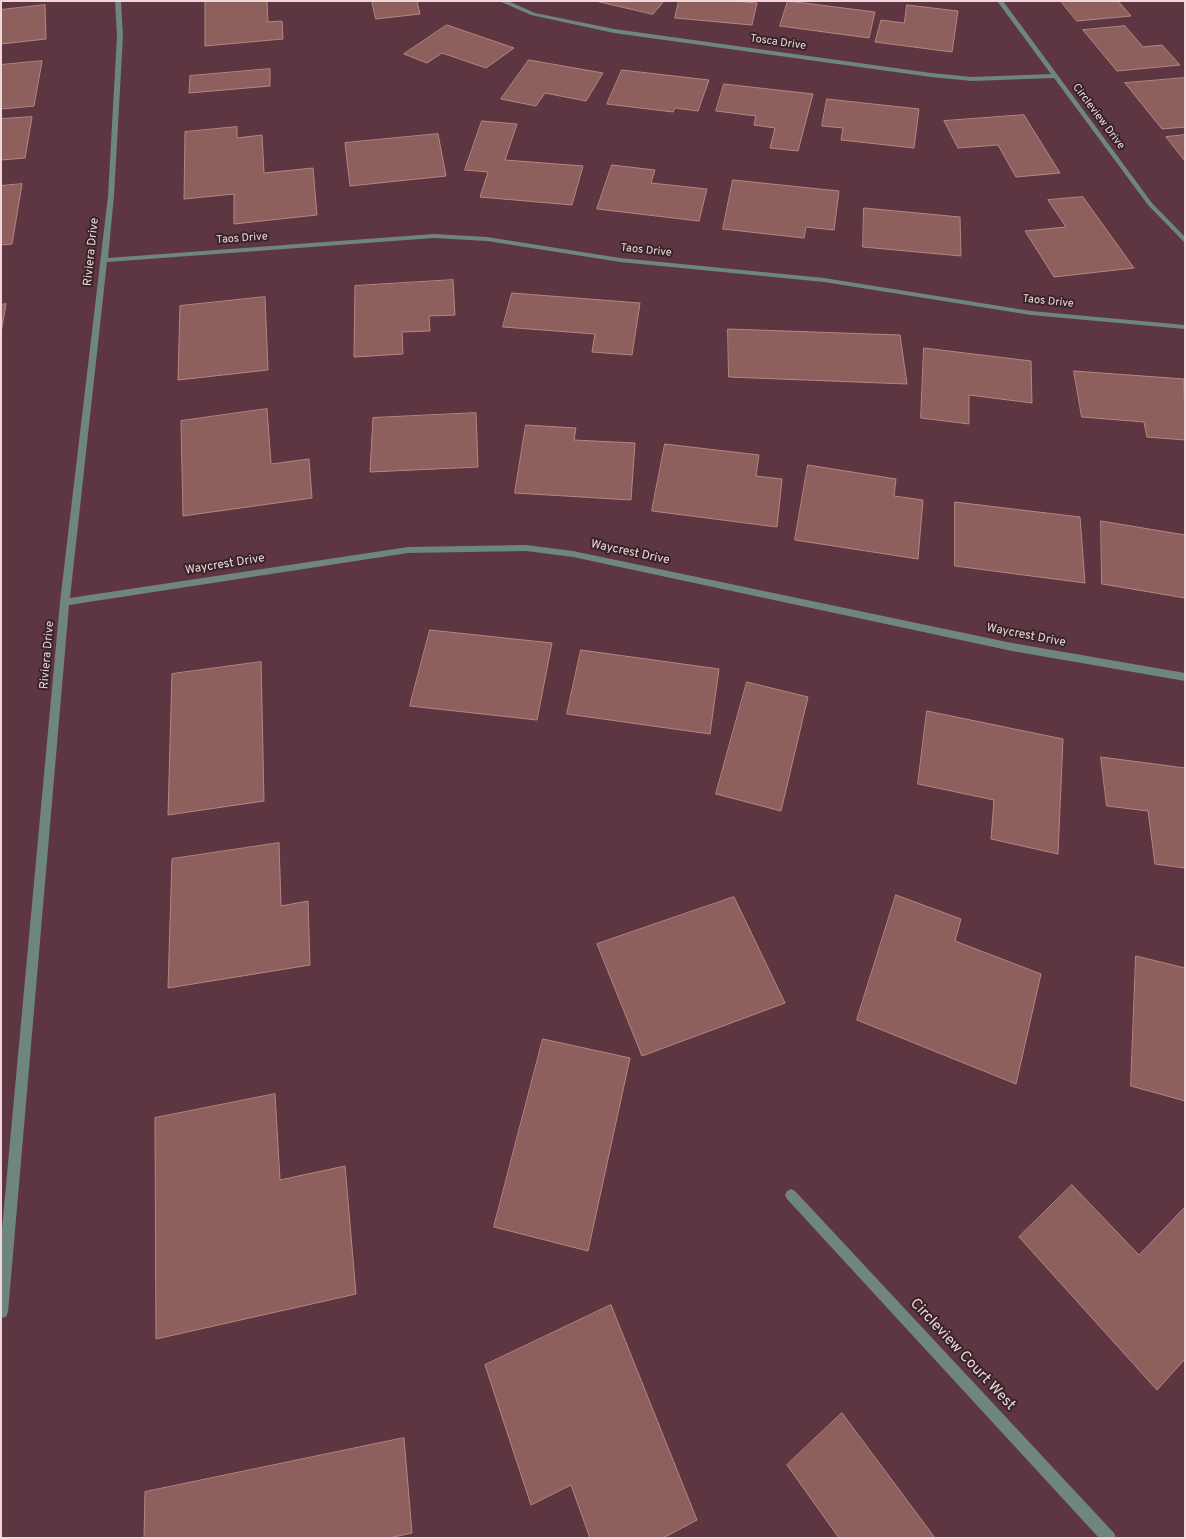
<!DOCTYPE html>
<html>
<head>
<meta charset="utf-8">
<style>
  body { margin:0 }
  #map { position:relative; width:1186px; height:1539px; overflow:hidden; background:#5e3641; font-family:Overpass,sans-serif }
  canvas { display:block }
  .frame { position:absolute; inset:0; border:2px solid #f1d7dc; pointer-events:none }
</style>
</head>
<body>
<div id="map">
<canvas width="1186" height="1539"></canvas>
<div class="frame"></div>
</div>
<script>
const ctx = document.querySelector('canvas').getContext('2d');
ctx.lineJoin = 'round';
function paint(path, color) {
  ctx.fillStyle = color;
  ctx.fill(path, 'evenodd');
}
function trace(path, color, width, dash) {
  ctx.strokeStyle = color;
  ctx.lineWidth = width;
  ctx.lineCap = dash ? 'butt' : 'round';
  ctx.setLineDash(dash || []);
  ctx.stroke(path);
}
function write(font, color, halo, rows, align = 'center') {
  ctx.font = font + ' Overpass,sans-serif';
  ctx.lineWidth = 4;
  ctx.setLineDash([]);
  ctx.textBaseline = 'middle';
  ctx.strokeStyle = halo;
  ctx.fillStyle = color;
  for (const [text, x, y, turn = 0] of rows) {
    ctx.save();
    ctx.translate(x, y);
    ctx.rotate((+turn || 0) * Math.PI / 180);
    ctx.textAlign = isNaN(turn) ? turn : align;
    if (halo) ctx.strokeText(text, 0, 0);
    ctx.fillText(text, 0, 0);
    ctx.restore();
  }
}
const building = new Path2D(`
  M 267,1 L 268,22 L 282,21 L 283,39 L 205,46 L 205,2 Z
  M 372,1 L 417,1 L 420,14 L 376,19 Z
  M 596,1 L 664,1 L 653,14 Z
  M 679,1 L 734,1 L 757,3 L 752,25 L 675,18 Z
  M 788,1 L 875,12 L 869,38 L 780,26 Z
  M 1061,1 L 1118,1 L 1131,16 L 1077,21 Z
  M 45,5 L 46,39 L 1,44 L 1,10 Z
  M 907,5 L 958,11 L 952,52 L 875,42 L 881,20 L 904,23 Z
  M 447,25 L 514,48 L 486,68 L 442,53 L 427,63 L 404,54 Z
  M 1125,26 L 1143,47 L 1162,45 L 1180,65 L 1117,71 L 1083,30 Z
  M 529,60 L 603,73 L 586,101 L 545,93 L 536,106 L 501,99 Z
  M 42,61 L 34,106 L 1,109 L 1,65 Z
  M 270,69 L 270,86 L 189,93 L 190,76 Z
  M 622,70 L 709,80 L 698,111 L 675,108 L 673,112 L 607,104 Z
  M 1185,78 L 1185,127 L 1162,129 L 1125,83 Z
  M 724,84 L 813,94 L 798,151 L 770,148 L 775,128 L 754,125 L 756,116 L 716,111 Z
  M 827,99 L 919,109 L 914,148 L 841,140 L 843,128 L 822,126 Z
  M 1024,115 L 1060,173 L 1016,177 L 998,145 L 958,148 L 944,121 Z
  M 32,117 L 25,158 L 1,160 L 1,119 Z
  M 482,121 L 517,124 L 505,160 L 583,166 L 572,205 L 480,197 L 488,172 L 465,170 Z
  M 237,127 L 237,138 L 262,135 L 264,173 L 313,168 L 317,215 L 234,224 L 234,194 L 184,199 L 185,132 Z
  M 438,134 L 446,176 L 350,186 L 345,143 Z
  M 1185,135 L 1185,161 L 1166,137 Z
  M 612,165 L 655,170 L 651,183 L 707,189 L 699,221 L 597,209 Z
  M 733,180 L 839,191 L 834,230 L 806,227 L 804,238 L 723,229 Z
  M 22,184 L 12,244 L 1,245 L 1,186 Z
  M 1083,197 L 1134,268 L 1054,277 L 1025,231 L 1066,227 L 1048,200 Z
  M 864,208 L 960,217 L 961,256 L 863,247 Z
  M 453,280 L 455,315 L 429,316 L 430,331 L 402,332 L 403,354 L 354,357 L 355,286 Z
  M 512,293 L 640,303 L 632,355 L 592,352 L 595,334 L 503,327 Z
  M 265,297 L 268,370 L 178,380 L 180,306 Z
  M 6,304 L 1,333 L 1,305 Z
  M 728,329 L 900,335 L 907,384 L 729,377 Z
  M 924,348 L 1031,361 L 1032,403 L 969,395 L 969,424 L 921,418 Z
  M 1074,371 L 1184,379 L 1185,440 L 1147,437 L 1144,422 L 1082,417 Z
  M 267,409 L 271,464 L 309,459 L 312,498 L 183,516 L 181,421 Z
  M 476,413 L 478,467 L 370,472 L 373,418 Z
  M 526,425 L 576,428 L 574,440 L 635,443 L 631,500 L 515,493 Z
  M 665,444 L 759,455 L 756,476 L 782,479 L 777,527 L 652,511 Z
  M 808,465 L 896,479 L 894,496 L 923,500 L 918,559 L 795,540 Z
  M 955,502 L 1080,517 L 1085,583 L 955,566 Z
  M 1101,521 L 1185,535 L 1185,598 L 1102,584 Z
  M 430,630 L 552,643 L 537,720 L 410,706 Z
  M 581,650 L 719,669 L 710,734 L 567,714 Z
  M 261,662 L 264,801 L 168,815 L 172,674 Z
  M 747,682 L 808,697 L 781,811 L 716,794 Z
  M 927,711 L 1063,739 L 1058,854 L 991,839 L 994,800 L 918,784 Z
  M 1101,757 L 1185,768 L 1185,868 L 1155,864 L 1148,811 L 1107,806 Z
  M 279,843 L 281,906 L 308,901 L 310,965 L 168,988 L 172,859 Z
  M 896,895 L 961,919 L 955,941 L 1041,974 L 1016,1084 L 857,1020 Z
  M 734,897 L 785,1003 L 642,1056 L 597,944 Z
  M 1136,956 L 1185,968 L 1185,1101 L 1131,1086 Z
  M 543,1039 L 630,1058 L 588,1251 L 494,1227 Z
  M 275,1094 L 280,1180 L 345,1166 L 356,1294 L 156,1339 L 155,1118 Z
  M 1072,1185 L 1139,1255 L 1185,1207 L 1185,1359 L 1157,1390 L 1019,1237 Z
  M 611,1305 L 697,1520 L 663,1538 L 590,1538 L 571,1485 L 531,1505 L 485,1365 Z
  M 842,1413 L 935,1538 L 839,1538 L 787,1465 Z
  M 404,1438 L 412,1533 L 389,1538 L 144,1538 L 145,1492 Z`);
paint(building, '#8d605e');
trace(building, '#b58682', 1);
paint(new Path2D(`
  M 115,1 L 121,1 L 123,36 L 114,196 L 108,258 L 434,234 L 487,237 L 620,258 L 824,278 L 1031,311 L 1185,325 L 1185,329 L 1031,315 L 824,282 L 620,262 L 487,241 L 434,238 L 107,262 L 70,598 L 408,547 L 526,545 L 573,551 L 1012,643 L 1185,673 L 1185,681 L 1012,651 L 573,557 L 526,551 L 408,553 L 69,605 L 8,1312 L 6,1317 L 1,1318 L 1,1239 L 60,602 L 108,196 L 117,36 Z
  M 499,1 L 508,1 L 535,13 L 614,29 L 931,73 L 972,77 L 1051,74 L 997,1 L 1003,1 L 1152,203 L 1185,237 L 1185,243 L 1148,205 L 1054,78 L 972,81 L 931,77 L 614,33 L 531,15 Z
  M 791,1189 L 795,1191 L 1114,1533 L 1116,1538 L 1099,1538 L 787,1199 L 785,1195 L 787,1191 Z`), '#6e8580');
write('11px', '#f1d7dc', '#372429', [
  ["Tosca Drive",778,43,8],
  ["Circleview Drive",1098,117,53],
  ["Taos Drive",242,239,-4],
  ["Taos Drive",646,251,6],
  ["Taos Drive",1048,302,6]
]);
write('12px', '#f1d7dc', '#372429', [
  ["Riviera Drive",92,252,-84],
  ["Waycrest Drive",630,553,12],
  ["Waycrest Drive",225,565,-9],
  ["Waycrest Drive",1026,636,11],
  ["Riviera Drive",48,655,-85]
]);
write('15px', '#f1d7dc', '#372429', [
  ["Circleview Court West",962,1355,47]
]);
</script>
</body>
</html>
